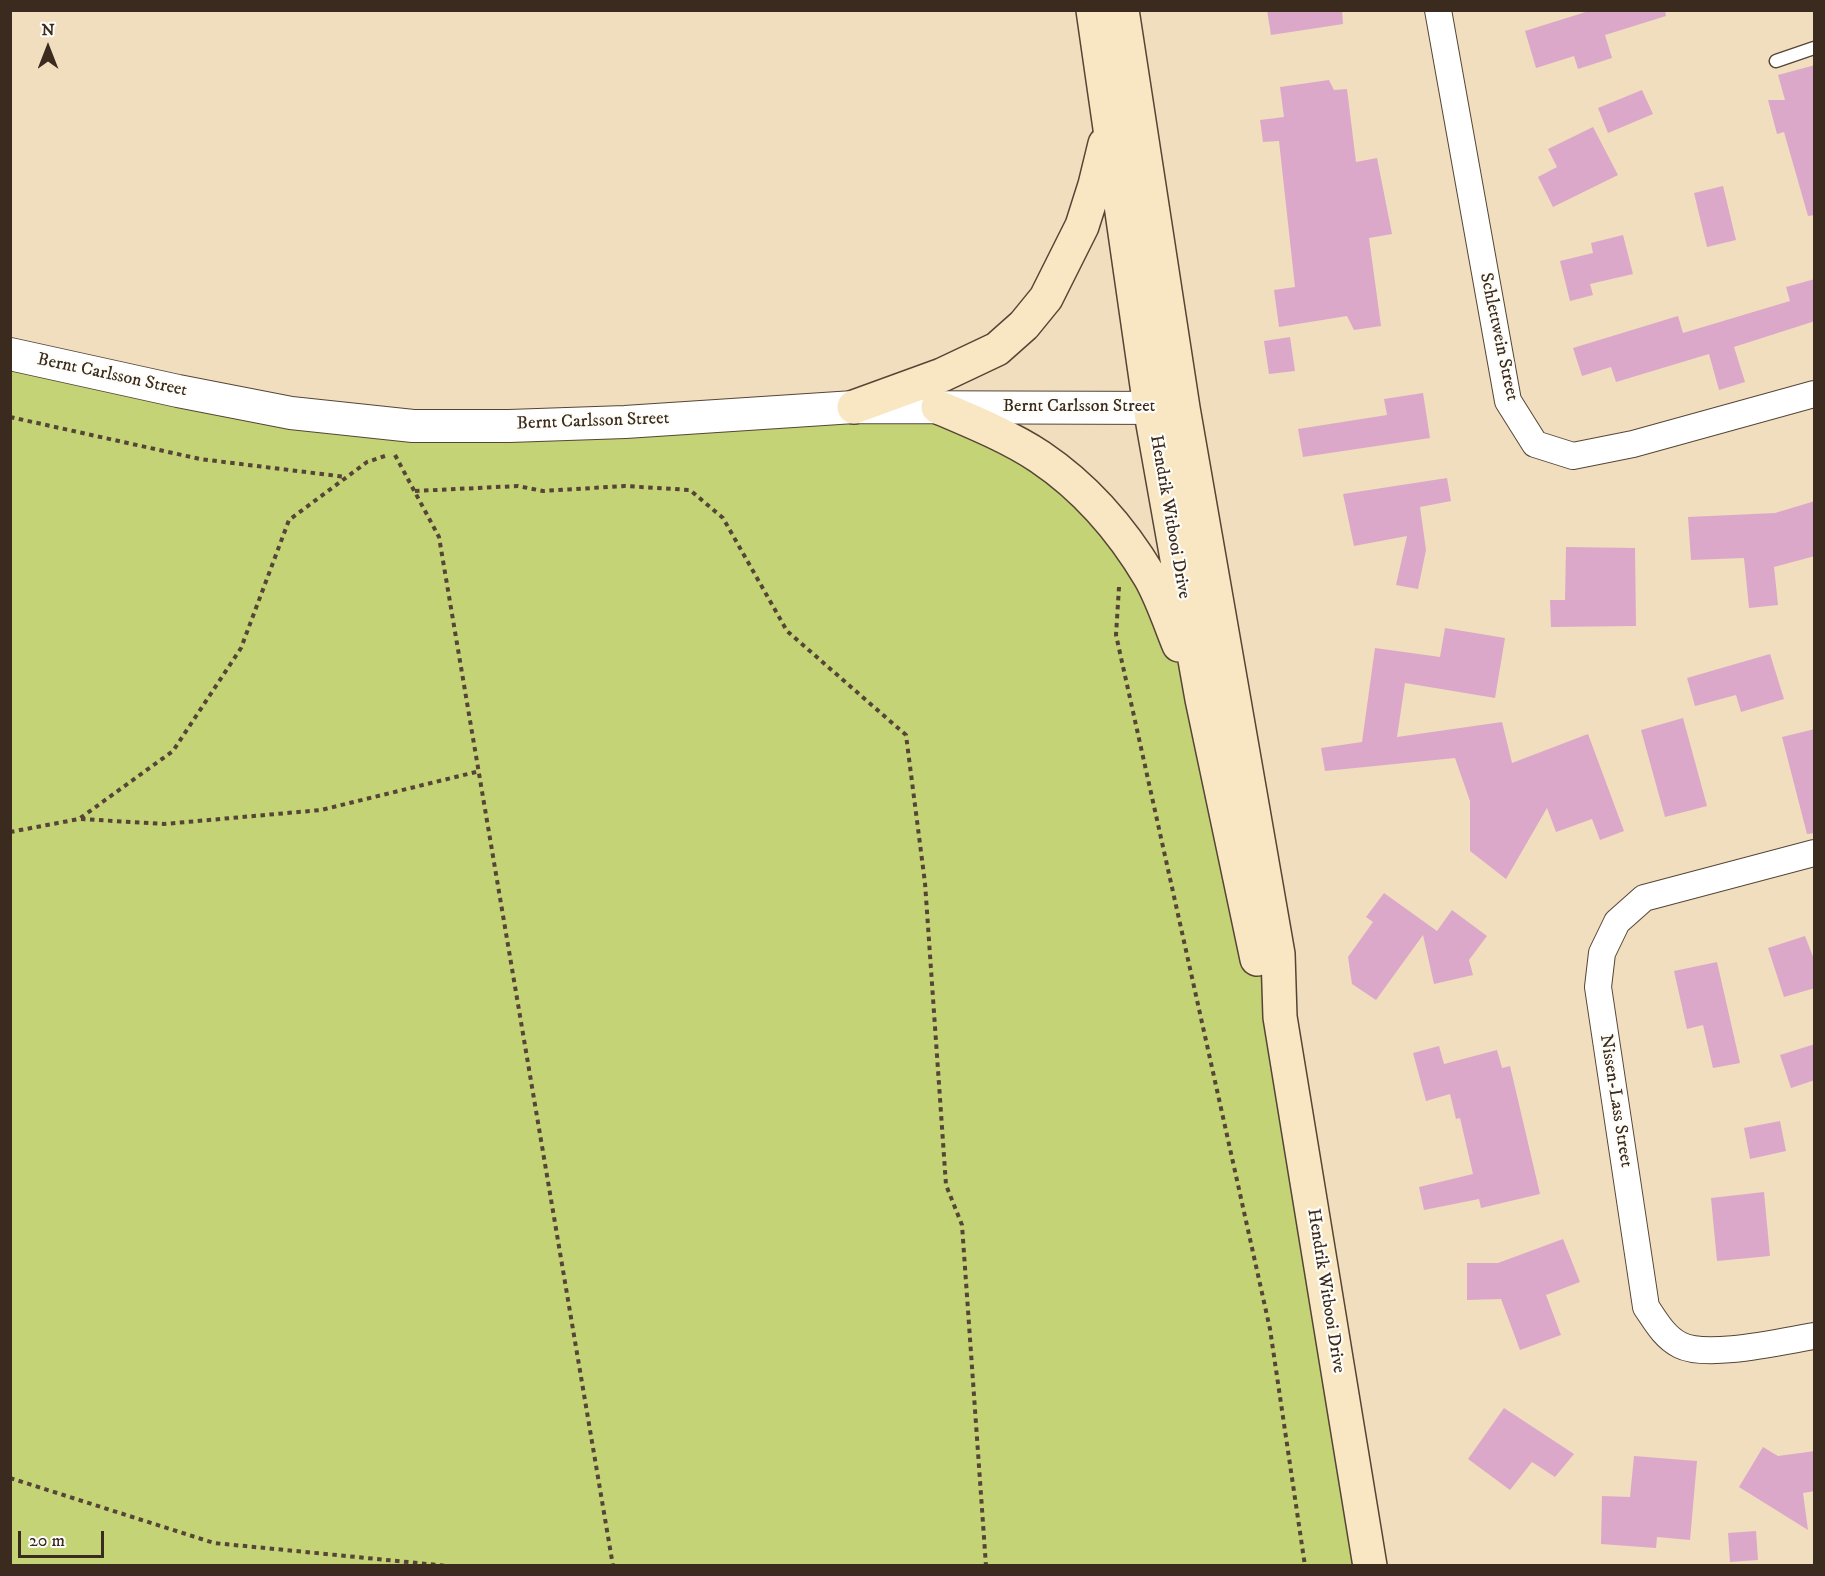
<!DOCTYPE html>
<html>
<head>
<meta charset="utf-8">
<style>
  body { margin:0 }
  #map { position:relative; width:1825px; height:1576px; overflow:hidden; background:#f0debe; font-family:"IM FELL DW Pica",serif }
  canvas { display:block }
  .frame { position:absolute; inset:0; border:12px solid #3b2a1e; pointer-events:none }
  .north { position:absolute; left:18px; top:18px; width:60px; height:60px; -webkit-text-stroke:4px #fdfcf7; paint-order:stroke; rotate:0deg; font-size:16px; font-weight:700; line-height:24px; text-align:center; color:#3b2a1e }
  .north::after { content:''; display:block; margin:auto; width:21px; height:27px; background:#3b2a1e; clip-path:polygon(50% 0,100% 100%,50% 72%,0 100%) }
  .scale { position:absolute; left:18px; top:1531px; width:86px; height:27px; box-sizing:border-box; border:3px solid #3b2a1e; border-top:0; padding-left:8px; font-size:18px; line-height:21px; white-space:nowrap; color:#3b2a1e; -webkit-text-stroke:4px #fdfcf7; paint-order:stroke }
</style>
</head>
<body>
<div id="map">
<canvas width="1825" height="1576"></canvas>
<div class="frame"></div>
<div class="north">N</div>
<div class="scale">20 m</div>
</div>
<script>
const ctx = document.querySelector('canvas').getContext('2d');
ctx.lineJoin = 'round';
function paint(path, color) {
  ctx.fillStyle = color;
  ctx.fill(path, 'evenodd');
}
function trace(path, color, width, dash) {
  ctx.strokeStyle = color;
  ctx.lineWidth = width;
  ctx.lineCap = dash ? 'butt' : 'round';
  ctx.setLineDash(dash || []);
  ctx.stroke(path);
}
function write(font, color, halo, rows, align = 'center') {
  ctx.font = font + ' "IM FELL DW Pica",serif';
  ctx.lineWidth = 4.5;
  ctx.setLineDash([]);
  ctx.textBaseline = 'middle';
  ctx.strokeStyle = halo;
  ctx.fillStyle = color;
  for (const [text, x, y, turn = 0] of rows) {
    ctx.save();
    ctx.translate(x, y);
    ctx.rotate((+turn || 0) * Math.PI / 180);
    ctx.textAlign = isNaN(turn) ? turn : align;
    if (halo) ctx.strokeText(text, 0, 0);
    ctx.fillText(text, 0, 0);
    ctx.restore();
  }
}
paint(new Path2D(`
  M 11,354 L 291,413 L 938,407 L 1089,497 L 1202,699 L 1280,1017 L 1370,1565 L 11,1566 Z`), '#c3d376');
paint(new Path2D(`
  M 1267,10 L 1342,10 L 1343,24 L 1271,35 Z
  M 1592,10 L 1665,10 L 1666,16 L 1605,35 L 1612,58 L 1578,69 L 1574,56 L 1536,68 L 1525,31 Z
  M 1815,65 L 1815,215 L 1808,216 L 1784,132 L 1777,134 L 1768,100 L 1785,100 L 1778,75 Z
  M 1329,80 L 1334,90 L 1347,89 L 1356,162 L 1377,158 L 1392,234 L 1369,238 L 1381,326 L 1354,330 L 1347,316 L 1279,327 L 1274,290 L 1295,287 L 1279,141 L 1263,142 L 1260,120 L 1284,117 L 1280,87 Z
  M 1642,90 L 1653,114 L 1608,133 L 1598,108 Z
  M 1593,127 L 1618,175 L 1553,207 L 1538,177 L 1557,167 L 1548,149 Z
  M 1723,186 L 1736,240 L 1707,247 L 1694,193 Z
  M 1623,235 L 1633,274 L 1590,284 L 1593,295 L 1570,301 L 1560,261 L 1593,253 L 1591,243 Z
  M 1815,279 L 1815,321 L 1734,347 L 1745,382 L 1719,390 L 1709,354 L 1616,382 L 1611,367 L 1582,376 L 1573,348 L 1678,316 L 1683,333 L 1790,301 L 1786,287 Z
  M 1290,337 L 1295,371 L 1269,374 L 1264,341 Z
  M 1423,393 L 1430,438 L 1303,457 L 1298,429 L 1387,415 L 1384,399 Z
  M 1447,478 L 1451,501 L 1420,507 L 1426,550 L 1418,589 L 1396,585 L 1407,536 L 1354,546 L 1343,494 Z
  M 1815,501 L 1815,556 L 1774,567 L 1778,605 L 1749,608 L 1744,558 L 1691,560 L 1688,517 L 1775,513 Z
  M 1566,547 L 1635,548 L 1636,626 L 1551,627 L 1550,600 L 1565,600 Z
  M 1445,628 L 1505,638 L 1495,698 L 1405,683 L 1397,737 L 1502,722 L 1512,763 L 1588,734 L 1624,831 L 1600,840 L 1592,819 L 1556,832 L 1547,808 L 1506,879 L 1470,851 L 1470,801 L 1455,758 L 1325,771 L 1321,748 L 1362,742 L 1375,648 L 1440,657 Z
  M 1770,654 L 1784,699 L 1741,712 L 1736,695 L 1695,706 L 1687,678 Z
  M 1683,718 L 1707,806 L 1665,817 L 1641,730 Z
  M 1815,729 L 1815,833 L 1807,834 L 1782,737 Z
  M 1384,893 L 1437,931 L 1452,910 L 1487,936 L 1469,960 L 1473,975 L 1434,984 L 1423,935 L 1376,1000 L 1352,984 L 1348,957 L 1373,922 L 1366,917 Z
  M 1805,936 L 1815,962 L 1815,988 L 1784,997 L 1768,948 Z
  M 1717,962 L 1740,1063 L 1713,1068 L 1703,1025 L 1687,1029 L 1674,971 Z
  M 1815,1044 L 1815,1080 L 1791,1088 L 1780,1055 Z
  M 1439,1046 L 1444,1064 L 1497,1050 L 1502,1068 L 1510,1066 L 1540,1194 L 1481,1208 L 1479,1199 L 1424,1210 L 1419,1187 L 1473,1174 L 1460,1118 L 1456,1119 L 1450,1094 L 1426,1101 L 1413,1053 Z
  M 1780,1121 L 1786,1151 L 1750,1159 L 1744,1128 Z
  M 1764,1192 L 1770,1256 L 1717,1261 L 1711,1198 Z
  M 1563,1239 L 1580,1282 L 1546,1295 L 1561,1335 L 1520,1350 L 1501,1299 L 1467,1300 L 1467,1263 L 1498,1263 Z
  M 1504,1408 L 1574,1454 L 1555,1477 L 1532,1462 L 1510,1490 L 1468,1459 Z
  M 1763,1447 L 1778,1456 L 1815,1451 L 1815,1491 L 1803,1493 L 1808,1530 L 1739,1487 Z
  M 1634,1456 L 1697,1461 L 1690,1540 L 1657,1537 L 1656,1548 L 1601,1544 L 1602,1496 L 1630,1497 Z
  M 1756,1531 L 1758,1560 L 1730,1562 L 1728,1533 Z`), '#dca8ca');
const service = new Path2D(`
  M 1776,61 L 1814,48`);
const minor = new Path2D(`
  M 1438,10 L 1508,401 L 1535,444 L 1573,456 L 1633,444 L 1814,394
  M 1814,853 L 1644,898 L 1617,922 L 1602,953 L 1598,987 L 1646,1307 C 1655,1320 1664,1337 1680,1345 C 1707,1359 1783,1341 1814,1336`);
const tertiary = new Path2D(`
  M 10,354 L 178,391 L 291,413 L 413,426 L 509,426 L 625,422 L 854,407 L 1175,408`);
const secondary = new Path2D(`
  M 1093,10 L 1150,407 L 1202,699 L 1257,959
  M 1122,10 L 1183,408 L 1278,954 L 1280,1017 L 1370,1566
  M 854,407 L 942,375 L 997,349 L 1024,325 L 1046,298 L 1082,226 L 1095,185 L 1105,144
  M 938,407 C 971,421 1010,437 1040,457 C 1086,488 1122,530 1150,577 C 1162,598 1170,623 1179,645`);
trace(service, '#564536', 15);
trace(minor, '#564536', 28);
trace(tertiary, '#564536', 34);
trace(secondary, '#564536', 36);
trace(new Path2D(`
  M 10,417 L 200,459 L 346,477
  M 395,455 L 439,537 L 613,1566
  M 415,491 L 518,486 L 543,491 L 625,486 L 690,490 L 723,518 L 787,631 L 906,735 L 925,883 L 946,1185 L 962,1225 L 986,1566
  M 1119,587 L 1116,635 L 1270,1329 L 1305,1566
  M 81,819 L 164,824 L 321,810 L 480,771
  M 10,832 L 79,819 L 173,751 L 241,648 L 289,520 L 367,462 L 388,455
  M 10,1478 L 214,1543 L 448,1566`), '#564536', 4, [4.5, 4.5]);
trace(service, '#fff', 12);
trace(minor, '#fff', 26);
trace(tertiary, '#fff', 32);
trace(secondary, '#f9e7c3', 33);
write('18px', '#3b2a1e', '#fdfcf7', [
  ["Schlettwein Street",1498,337,78],
  ["Bernt Carlsson Street",112,376,12],
  ["Bernt Carlsson Street",1079,407],
  ["Bernt Carlsson Street",593,422,-2],
  ["Hendrik Witbooi Drive",1169,517,80],
  ["Nissen-Lass Street",1615,1101,81],
  ["Hendrik Witbooi Drive",1325,1291,81]
]);
</script>
</body>
</html>
